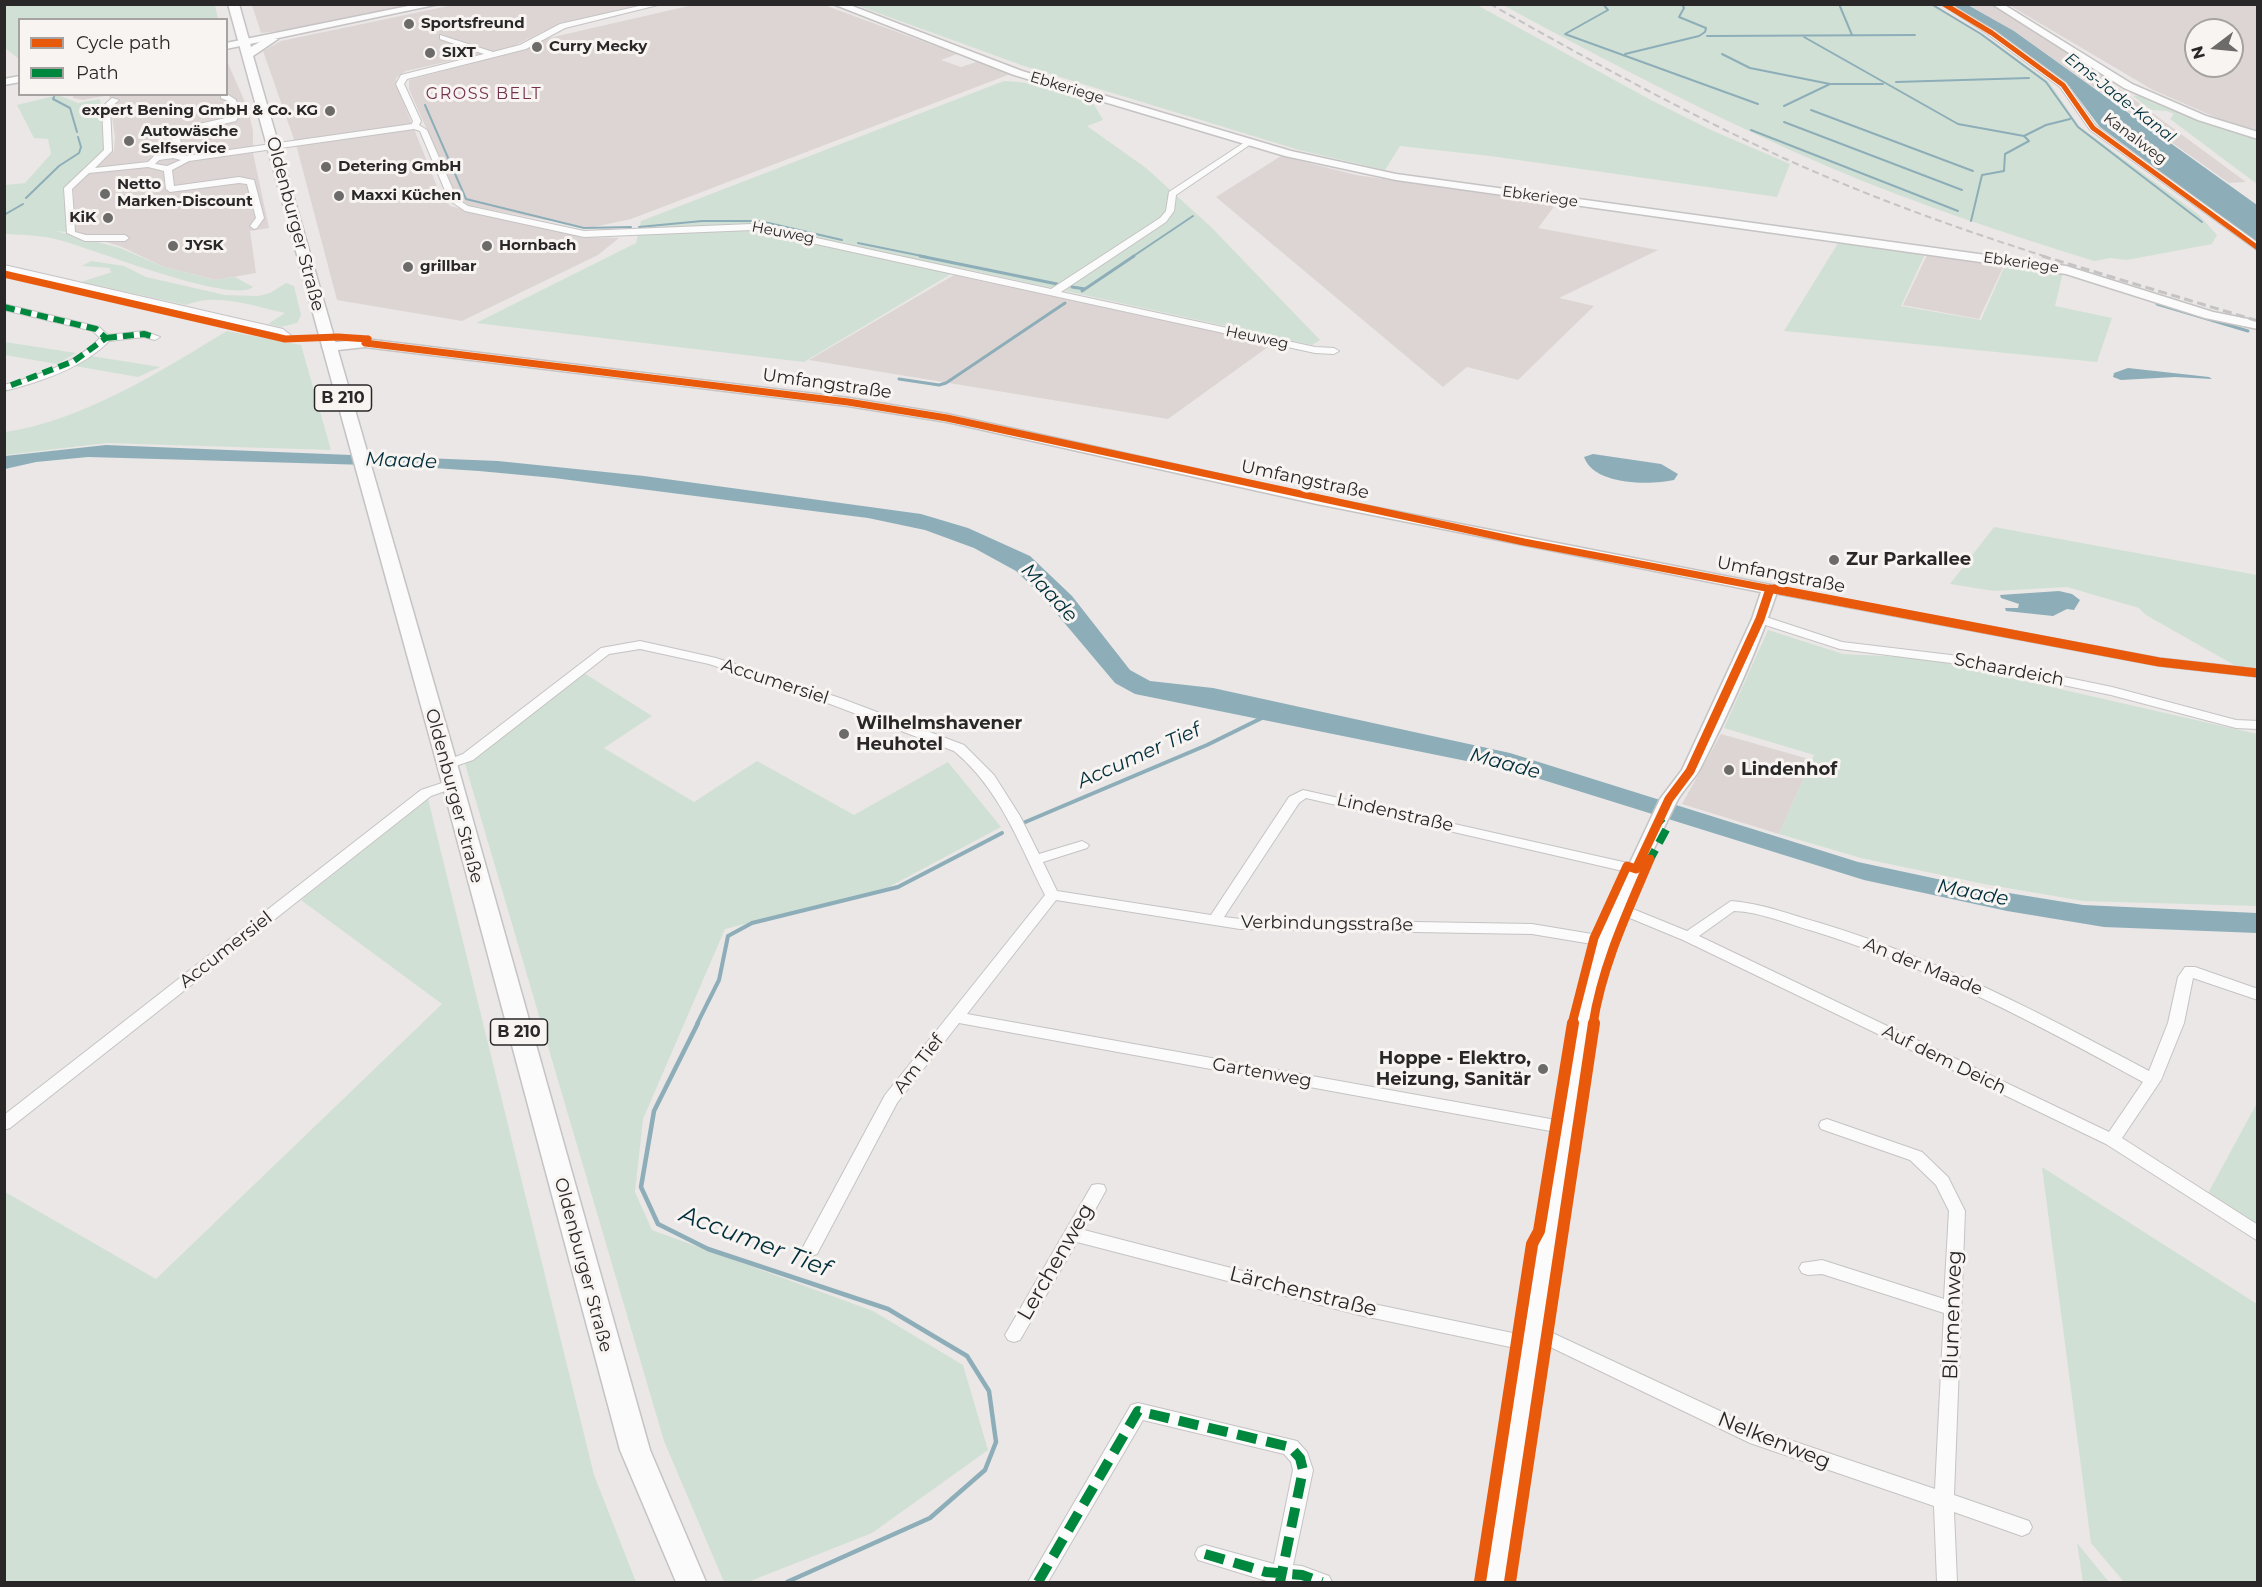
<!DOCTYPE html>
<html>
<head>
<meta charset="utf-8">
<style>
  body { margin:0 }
  #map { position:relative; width:2262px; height:1587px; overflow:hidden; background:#eae7e6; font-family:Montserrat,sans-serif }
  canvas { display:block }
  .frame { position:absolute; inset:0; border:6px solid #292727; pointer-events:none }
  .legend { position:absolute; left:18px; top:18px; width:210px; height:78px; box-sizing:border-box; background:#f8f4f2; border:2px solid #a5a2a1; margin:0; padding:8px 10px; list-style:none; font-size:18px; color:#292727 }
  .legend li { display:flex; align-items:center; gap:12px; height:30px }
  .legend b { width:30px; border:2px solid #a5a2a1 }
  .north { position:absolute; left:2184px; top:18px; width:60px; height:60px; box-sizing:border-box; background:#f8f4f2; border:2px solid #a5a2a1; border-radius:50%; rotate:254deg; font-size:16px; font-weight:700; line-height:24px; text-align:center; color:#292727 }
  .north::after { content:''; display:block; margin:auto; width:21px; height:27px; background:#6d6a6a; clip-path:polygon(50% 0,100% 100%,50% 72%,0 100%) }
</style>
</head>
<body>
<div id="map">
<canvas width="2262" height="1587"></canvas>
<div class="frame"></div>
<ul class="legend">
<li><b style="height:8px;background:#e8590c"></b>Cycle path</li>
<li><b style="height:8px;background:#00873e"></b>Path</li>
</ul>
<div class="north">N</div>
</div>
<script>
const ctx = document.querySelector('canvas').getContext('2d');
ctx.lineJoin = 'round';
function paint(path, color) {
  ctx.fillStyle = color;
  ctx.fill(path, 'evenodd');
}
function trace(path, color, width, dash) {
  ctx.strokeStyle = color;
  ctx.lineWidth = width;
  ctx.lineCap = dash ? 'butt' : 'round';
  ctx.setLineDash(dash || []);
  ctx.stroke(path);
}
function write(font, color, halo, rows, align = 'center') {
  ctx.font = font + ' Montserrat,sans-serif';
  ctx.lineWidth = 6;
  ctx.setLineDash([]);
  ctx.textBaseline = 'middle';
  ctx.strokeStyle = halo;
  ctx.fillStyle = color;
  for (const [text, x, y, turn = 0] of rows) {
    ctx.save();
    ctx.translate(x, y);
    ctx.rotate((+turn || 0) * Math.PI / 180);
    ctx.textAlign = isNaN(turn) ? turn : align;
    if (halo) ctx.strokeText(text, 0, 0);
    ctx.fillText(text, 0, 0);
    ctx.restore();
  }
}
paint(new Path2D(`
  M 697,4 L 824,5 L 957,54 L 941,60 L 961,67 L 980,61 L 1013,73 L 631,219 L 589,228 L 465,205 L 456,196 L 409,89 L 409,80 L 523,50 L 549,38 Z
  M 252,5 L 414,5 L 303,28 L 261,33 Z
  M 453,5 L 653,5 L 560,23 L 512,47 L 406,71 L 396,78 L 396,84 L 440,194 L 450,206 L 584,237 L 619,238 L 598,255 L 462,321 L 337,300 L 297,148 L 263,51 L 281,41 Z
  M 1969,5 L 1994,5 L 2067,50 L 2246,182 L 2229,183 L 2014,31 Z
  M 2009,5 L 2257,5 L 2257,130 L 2222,120 L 2153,90 ZM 2196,30 L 2232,30 L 2232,66 L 2196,66 Z
  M 227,61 L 248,109 L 253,131 L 253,153 L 269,228 L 250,231 L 256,273 L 216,280 L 164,267 L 122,247 L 75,232 L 73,187 L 114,151 L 115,137 L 109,95 L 83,100 L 73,98 L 73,94 L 226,94 Z
  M 1281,156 L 1356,175 L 1556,204 L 1538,228 L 1658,250 L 1559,298 L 1594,306 L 1518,380 L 1467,367 L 1443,387 L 1216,197 Z
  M 1928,253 L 2005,263 L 1979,319 L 1903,305 Z
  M 954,275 L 1272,344 L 1168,419 L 809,360 Z
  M 1721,734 L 1812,760 L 1779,834 L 1682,804 Z`), '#ddd5d3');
paint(new Path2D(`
  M 5,4 L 215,5 L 218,19 L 20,20 L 19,59 L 5,48 Z
  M 856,5 L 1477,5 L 1651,100 L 1711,130 L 1790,164 L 1777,197 L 1490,156 L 1400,146 L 1385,170 L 1299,150 L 1024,66 Z
  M 1503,5 L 1935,5 L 1989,38 L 2049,82 L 2079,126 L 2199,215 L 2217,235 L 2212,244 L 2127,260 L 2110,258 L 2094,261 C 2005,233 1915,204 1829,167 C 1717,119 1610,63 1503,5 Z
  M 1004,81 C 1036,82 1063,91 1092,101 L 1103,120 L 1087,126 L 1146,168 L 1211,227 L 1320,340 L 1312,345 L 961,268 L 804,362 L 476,323 L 636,243 L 641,221 Z
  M 58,95 L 78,103 L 100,99 L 105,149 L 66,188 L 67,232 L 56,231 L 120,248 L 164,267 L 215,280 L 235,277 L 253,287 C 232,305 91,248 59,240 C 42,235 22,235 5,234 L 5,185 L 25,183 L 51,154 L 48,139 L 34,138 L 17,105 Z
  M 2141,95 L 2209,123 L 2257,138 L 2257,184 L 2170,119 L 2174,114 L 2167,111 L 2151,110 L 2133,96 Z
  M 1840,240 L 1926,252 L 1901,306 L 1981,320 L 2006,263 L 2063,272 L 2055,306 L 2112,318 L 2097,362 L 1784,331 Z
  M 91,261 L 124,266 L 146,277 L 225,295 L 258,296 L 270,293 L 286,283 L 294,286 L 301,315 L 297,323 L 281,327 L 268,324 L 285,313 C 254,306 215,292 186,305 L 81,282 L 112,272 L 109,270 L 111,268 L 82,266 Z
  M 227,331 L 301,345 L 331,450 L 107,443 L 5,455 L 5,432 C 82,421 161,371 227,331 Z
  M 4,342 L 5,342 L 76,353 L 57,364 L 5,355 Z
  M 91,356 L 160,367 L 138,377 L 75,366 Z
  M 1994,527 L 2257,575 L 2257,667 L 2236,666 L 2146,615 L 2139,608 L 2067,587 L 1994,591 L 1950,584 Z
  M 1768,630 L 1843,654 L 1924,658 L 2257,734 L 2257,906 L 2083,901 L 1984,884 L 1861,858 L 1779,834 L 1814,755 L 1724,728 Z
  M 584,673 L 652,716 L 604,748 L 694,802 L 757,761 L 854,815 L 948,762 L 1001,827 L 889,887 L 725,929 L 643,1119 L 635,1192 L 652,1230 L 873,1311 L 963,1365 L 988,1450 L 872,1533 L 748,1582 L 724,1582 L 664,1441 L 465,764 Z
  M 428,799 L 594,1475 L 636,1582 L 5,1582 L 5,1192 L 156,1279 L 442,1004 L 301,900 Z
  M 2257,1103 L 2257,1227 L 2207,1195 Z
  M 2042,1167 L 2257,1304 L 2257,1582 L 2124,1582 L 2091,1543 Z
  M 2077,1543 L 2109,1582 L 2083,1582 Z`), '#d1e0d5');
paint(new Path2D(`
  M 1950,5 L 1968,5 L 2014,31 L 2257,205 L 2257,243 L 2100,127 L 2069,86 L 1994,30 Z
  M 2128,368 L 2209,377 L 2212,379 L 2175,377 L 2121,380 L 2113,377 L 2114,373 Z
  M 106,445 L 498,461 L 644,476 L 921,514 L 968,528 L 1030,556 L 1072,596 L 1130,670 L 1150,681 L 1213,688 L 1510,753 L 1858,862 L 1984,889 L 2083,905 L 2257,913 L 2257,933 L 2104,927 L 2007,911 L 1864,880 L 1511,770 L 1135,694 L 1115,683 L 1040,594 L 1016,571 L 974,548 L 925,530 L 868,518 L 554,478 L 479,471 L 403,466 L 88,457 L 36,462 L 5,469 L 5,456 Z
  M 1593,454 L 1661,464 L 1678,474 L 1674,480 C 1651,485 1594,486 1584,457 Z
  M 2059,591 L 2072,594 L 2080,600 L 2074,610 L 2067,609 L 2053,616 L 2006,611 L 2005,608 L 2018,608 L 2019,604 L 2001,598 L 2000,595 Z`), '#8daeb8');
trace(new Path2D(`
  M 1603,4 L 1608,10 L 1565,34 L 1758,104
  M 1839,4 L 1852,35
  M 1931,4 L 1981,34 L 2046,82 L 2078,127 L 2202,222
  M 1707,36 L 1915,35
  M 1804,37 L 1958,124 L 2024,136
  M 1625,54 L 1699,36 L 1705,32 L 1706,28 L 1679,17 L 1684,8 L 1682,4
  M 1722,54 L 1750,68 L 1830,84
  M 1896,82 L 2029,78
  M 54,97 L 53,99 L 70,108 L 77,132
  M 425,105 L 466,199 L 584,228 L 631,227
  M 1784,106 L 1830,84 L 1883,84
  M 1811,110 L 1973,171
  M 1784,122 L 1962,190
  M 1751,130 L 1958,211
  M 26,198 L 59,166 L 79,153 L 81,147 L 78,137
  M 4,215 L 23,204
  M 1971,221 L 1982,175 L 2004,171 L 2005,154 L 2029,141 L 2024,136 L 2046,125 L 2070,119
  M 639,227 L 702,221 L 760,221 L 842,240
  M 858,243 L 927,257
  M 1132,257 L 1193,216`), '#8daeb8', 2);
trace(new Path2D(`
  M 920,256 L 1057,284
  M 1072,287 L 1085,289
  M 1082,291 L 1134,256
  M 2157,304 L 2248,331
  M 899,379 L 939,385 L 946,383 L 1065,303`), '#8daeb8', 3);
trace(new Path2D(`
  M 1023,823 L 1207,745 L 1266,716
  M 697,1024 L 719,980 L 728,936 L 752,923 L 898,887 L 1002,833`), '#8daeb8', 4);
trace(new Path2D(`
  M 698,1023 L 654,1111 L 641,1187 L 658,1224 L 708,1249 L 888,1309 L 967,1356 L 989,1391 L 996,1442 L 985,1470 L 930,1518 L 787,1582`), '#8daeb8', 4.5);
const street = new Path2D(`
  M 648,4 L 662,4 L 565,28 L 526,49 L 407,79 L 404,84 L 421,121 L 419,125 L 427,130 L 457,199 L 468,206 L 584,231 L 752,224 L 1051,289 L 1160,218 L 1166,211 L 1169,192 L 1248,140 L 1251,140 L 1251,144 L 1176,195 L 1174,211 L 1166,222 L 1061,292 L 1315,347 L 1334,348 L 1339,351 L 1334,354 L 1315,353 L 752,230 L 584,237 L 465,211 L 449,200 L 420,131 L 414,129 L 189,161 L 172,170 L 174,186 L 239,177 L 254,180 L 264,218 L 257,228 L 254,229 L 250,226 L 256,218 L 247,184 L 239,183 L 170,192 L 166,189 L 164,171 L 148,167 L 89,173 L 72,189 L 75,232 L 86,235 L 125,235 L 129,238 L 125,241 L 85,241 L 67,233 L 64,188 L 104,150 L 102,107 L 112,98 L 119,100 L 110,108 L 112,151 L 95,168 L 148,162 L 154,156 L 170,154 L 174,150 L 172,138 L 177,129 L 230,117 L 228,101 L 221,98 L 221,94 L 227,94 L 236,100 L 239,115 L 236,121 L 183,133 L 180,138 L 182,150 L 179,155 L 187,156 L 412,124 L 413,121 L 396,84 L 401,75 L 484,54 L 440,39 L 440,35 L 493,52 L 520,45 L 560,24 ZM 173,158 L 181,160 L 167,166 L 155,164 L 159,160 Z
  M 1941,4 L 1950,4 L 1995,31 L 2066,83 L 2096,126 L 2258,243 L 2258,251 L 2090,130 L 2060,87 L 1989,35 Z
  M 4,265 L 283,329 L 293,337 L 288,340 L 280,334 L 4,271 Z
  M 4,304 L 99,327 L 108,335 L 144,331 L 160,337 L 155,340 L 144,337 L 109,341 C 83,368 40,382 4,391 L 4,385 C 37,376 77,363 100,338 L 93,331 L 4,310 Z
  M 1770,585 L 2159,658 L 2258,669 L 2258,677 L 2159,666 L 1766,592 L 1764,589 L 1766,586 Z
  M 1760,615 L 1842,642 L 1967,657 L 2112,687 L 2236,720 L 2258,721 L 2258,729 L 2236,728 L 2111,695 L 1967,665 L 1840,649 L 1756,622 L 1754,619 Z
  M 640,641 L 716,658 L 840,698 L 964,745 L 994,775 L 1020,816 L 1039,854 L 1082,841 L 1089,845 L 1087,848 L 1043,862 L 1057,891 L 1211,915 L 1289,797 L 1303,790 L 1641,866 L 1643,869 L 1641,872 L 1636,874 L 1306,798 L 1299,803 L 1224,917 L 1240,919 L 1532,924 L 1604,936 L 1609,938 L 1611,941 L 1609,944 L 1604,946 L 1532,934 L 1240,929 L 1056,900 L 967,1014 L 1567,1122 L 1573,1124 L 1575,1128 L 1573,1132 L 1567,1134 L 959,1023 L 897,1103 L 817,1254 L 811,1256 L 805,1254 L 802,1249 L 885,1095 L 1045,895 C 1019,844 1000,789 954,751 L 830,704 L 709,664 L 640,649 L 609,654 L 473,760 L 447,769 L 440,765 L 442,762 L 463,754 L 601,648 Z
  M 451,780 L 456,781 L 458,784 L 456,787 L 431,796 L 10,1128 L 4,1130 L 4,1115 L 421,790 Z
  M 1731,901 C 1761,903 1791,915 1820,923 C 1936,958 2042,1014 2149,1071 L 2168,1023 L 2178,977 L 2185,967 L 2195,967 L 2258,989 L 2258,1000 L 2193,978 L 2184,1023 L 2161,1080 L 2122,1138 L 2258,1225 L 2258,1241 L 2106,1144 L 1683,940 L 1613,911 L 1611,908 L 1613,905 L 1623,905 L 1687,931 ZM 1734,911 C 1761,912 1787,924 1813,931 C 1930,967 2037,1024 2143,1082 L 2109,1132 L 1699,936 Z
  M 1827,1119 L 1922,1152 L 1948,1177 L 1965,1211 L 1954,1495 L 2029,1521 L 2032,1527 L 2029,1533 L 2022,1536 L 1954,1512 L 1957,1582 L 1937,1582 L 1934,1506 L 1750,1443 L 1542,1343 L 1540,1350 L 1534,1352 L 1359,1315 L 1077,1242 L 1020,1340 L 1014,1342 L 1008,1340 L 1005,1335 L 1092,1185 L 1098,1184 L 1104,1185 L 1106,1190 L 1084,1230 L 1359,1301 L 1527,1336 L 1529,1329 L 1535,1327 L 1546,1330 L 1763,1431 L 1935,1489 L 1944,1313 L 1822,1274 L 1808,1275 L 1802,1273 L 1799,1268 L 1802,1263 L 1822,1260 L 1944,1299 L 1949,1211 L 1936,1185 L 1910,1160 L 1821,1129 L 1819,1125 L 1821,1121 Z
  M 1138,1403 L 1297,1441 L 1307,1452 L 1313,1470 L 1293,1565 L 1302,1566 L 1329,1576 L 1332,1582 L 1270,1582 L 1198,1560 L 1195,1554 L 1198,1548 L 1205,1545 L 1274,1564 L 1293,1470 L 1291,1462 L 1284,1454 L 1143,1420 L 1048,1582 L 1028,1582 L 1131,1405 Z`);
const secondary = new Path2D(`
  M 418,4 L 439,4 L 226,49 L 226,43 Z
  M 833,4 L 847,4 L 1022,71 L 1291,151 L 1396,174 L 2066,266 L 2213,312 L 2258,321 L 2258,329 L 2205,318 L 2066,274 L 1396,180 L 1285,156 L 1014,75 Z
  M 1992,4 L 2003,4 L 2132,84 L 2206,116 L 2258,132 L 2258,139 L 2198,120 L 2124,88 Z
  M 20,76 L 20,82 L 4,85 L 4,79 Z
  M 365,339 L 848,398 L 947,414 L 1317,496 L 1776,586 L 1778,589 C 1759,647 1728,715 1700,769 C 1693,781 1682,791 1676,803 C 1648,860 1620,919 1602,980 L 1509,1582 L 1483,1582 L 1582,980 L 1594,941 L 1627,869 L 1660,799 L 1682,770 L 1752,619 L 1761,592 L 1317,504 L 947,422 L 848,406 L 365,347 L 329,351 L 322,347 L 329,343 Z`);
const primary = new Path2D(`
  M 228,4 L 239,4 L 251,47 L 268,37 L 278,39 L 253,56 L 454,753 L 650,1450 L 706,1582 L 676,1582 L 620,1450 L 434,753 Z`);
trace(street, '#c5c3c3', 2);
trace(secondary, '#c5c3c3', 3);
trace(primary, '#c5c3c3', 3);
paint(street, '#fcfbfb');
paint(secondary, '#fcfbfb');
paint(primary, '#fcfbfb');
trace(new Path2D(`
  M 1490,4 C 1587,59 1686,113 1788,160 C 1872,198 1959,229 2047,257`), '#c5c3c3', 2, [7, 4]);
trace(new Path2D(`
  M 2042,256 L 2258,321`), '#c5c3c3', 3, [9, 4.5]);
trace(new Path2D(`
  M 4,307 L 96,329 L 106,338 L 74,361 L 4,388
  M 106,338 L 144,334 L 155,337`), '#00873e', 6, [11, 6]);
trace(new Path2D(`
  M 1648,863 L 1667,828 L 1660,821`), '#00873e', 8, [15, 8]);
trace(new Path2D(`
  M 1205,1554 L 1266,1572 L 1302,1575 L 1322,1582
  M 1038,1582 L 1138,1411 L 1290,1447 L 1300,1458 L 1303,1470 L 1280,1582`), '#00873e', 10, [20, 10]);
trace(new Path2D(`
  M 1944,4 L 1992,33 L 2063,85 L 2093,128 L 2258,248`), '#e8590c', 5);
trace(new Path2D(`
  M 4,274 L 285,339 L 338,337 L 368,339
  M 368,339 L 365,343 L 848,402 L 947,418 L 1524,542 L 1782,591`), '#e8590c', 7);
trace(new Path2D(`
  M 1774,589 L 2159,662 L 2258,673
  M 1572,1024 L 1594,938 L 1627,866 L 1636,869 L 1669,799 L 1690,771 L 1760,619 L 1770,589
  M 1593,1024 C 1602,966 1627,913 1650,859`), '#e8590c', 9);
trace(new Path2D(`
  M 1480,1582 L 1532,1244 L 1539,1231 L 1573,1023
  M 1510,1582 L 1594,1023`), '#e8590c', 12);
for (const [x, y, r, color] of [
  [409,24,6,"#6d6a6a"],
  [537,47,6,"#6d6a6a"],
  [430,53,6,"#6d6a6a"],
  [330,111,6,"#6d6a6a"],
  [129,141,6,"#6d6a6a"],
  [326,167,6,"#6d6a6a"],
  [105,194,6,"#6d6a6a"],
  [339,196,6,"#6d6a6a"],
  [108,218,6,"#6d6a6a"],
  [173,246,6,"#6d6a6a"],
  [487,246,6,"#6d6a6a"],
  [408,267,6,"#6d6a6a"],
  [1834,560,6,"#6d6a6a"],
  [844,734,6,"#6d6a6a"],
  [1729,770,6,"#6d6a6a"],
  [1543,1069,6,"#6d6a6a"]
]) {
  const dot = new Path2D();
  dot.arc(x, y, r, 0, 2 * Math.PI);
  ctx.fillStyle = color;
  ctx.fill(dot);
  trace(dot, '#f8f4f2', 2);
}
write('bold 15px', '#292727', '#f8f4f2', [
  ["Sportsfreund",421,24],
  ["Curry Mecky",549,47],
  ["SIXT",442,53],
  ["expert Bening GmbH & Co. KG",318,111,"right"],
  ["Autowäsche",141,132],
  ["Selfservice",141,149],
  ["Detering GmbH",338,167],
  ["Netto",117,185],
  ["Marken-Discount",117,202],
  ["Maxxi Küchen",351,196],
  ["KiK",96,218,"right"],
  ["JYSK",185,246],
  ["Hornbach",499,246],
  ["grillbar",420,267]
], 'left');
write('15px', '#292727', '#f8f4f2', [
  ["Ebkeriege",1067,88,17],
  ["Kanalweg",2135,139,37],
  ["Ebkeriege",1540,197,8],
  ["Heuweg",783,233,11],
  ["Ebkeriege",2021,263,8],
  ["Heuweg",1257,338,12]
]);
ctx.letterSpacing = '1.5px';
write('16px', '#74314e', '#f8f4f2', [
  ["GROSS BELT",484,94]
]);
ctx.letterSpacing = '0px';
write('italic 16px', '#002f3b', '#f8f4f2', [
  ["Ems-Jade-Kanal",2120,98,38]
]);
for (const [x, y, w] of [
  [343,398,57],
  [519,1032,57]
]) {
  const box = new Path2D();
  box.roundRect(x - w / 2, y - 13, w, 26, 4.5);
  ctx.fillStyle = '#f8f4f2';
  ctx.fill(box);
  trace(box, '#292727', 1.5);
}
write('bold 16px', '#292727', null, [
  ["B 210",343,398],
  ["B 210",519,1032]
]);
write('18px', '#292727', '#f8f4f2', [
  ["Oldenburger Straße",295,224,75],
  ["Umfangstraße",827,384,8],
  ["Umfangstraße",1305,480,12],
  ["Umfangstraße",1781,575,11],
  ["Schaardeich",2009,670,11],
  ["Accumersiel",775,682,18],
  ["Oldenburger Straße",454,796,75],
  ["Lindenstraße",1395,813,13],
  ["Verbindungsstraße",1327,924,1],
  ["Accumersiel",226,950,-38],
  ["An der Maade",1923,967,22],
  ["Auf dem Deich",1944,1060,26],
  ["Am Tief",919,1064,-52],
  ["Gartenweg",1262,1073,10],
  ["Oldenburger Straße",583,1265,75]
]);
write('bold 18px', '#292727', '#f8f4f2', [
  ["Zur Parkallee",1846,560],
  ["Wilhelmshavener",856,724],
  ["Heuhotel",856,745],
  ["Lindenhof",1741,770],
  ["Hoppe - Elektro,",1531,1059,"right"],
  ["Heizung, Sanitär",1531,1080,"right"]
], 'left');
write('italic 20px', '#002f3b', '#f8f4f2', [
  ["Maade",401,461,2],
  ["Maade",1049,593,47],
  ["Accumer Tief",1139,756,-24],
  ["Maade",1505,764,15],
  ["Maade",1973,893,11]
]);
write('21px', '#292727', '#f8f4f2', [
  ["Lerchenweg",1056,1262,-60],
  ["Lärchenstraße",1303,1292,14],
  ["Blumenweg",1953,1315,-88],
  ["Nelkenweg",1774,1441,22]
]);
write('italic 24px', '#002f3b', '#f8f4f2', [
  ["Accumer Tief",755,1242,21]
]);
</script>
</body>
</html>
